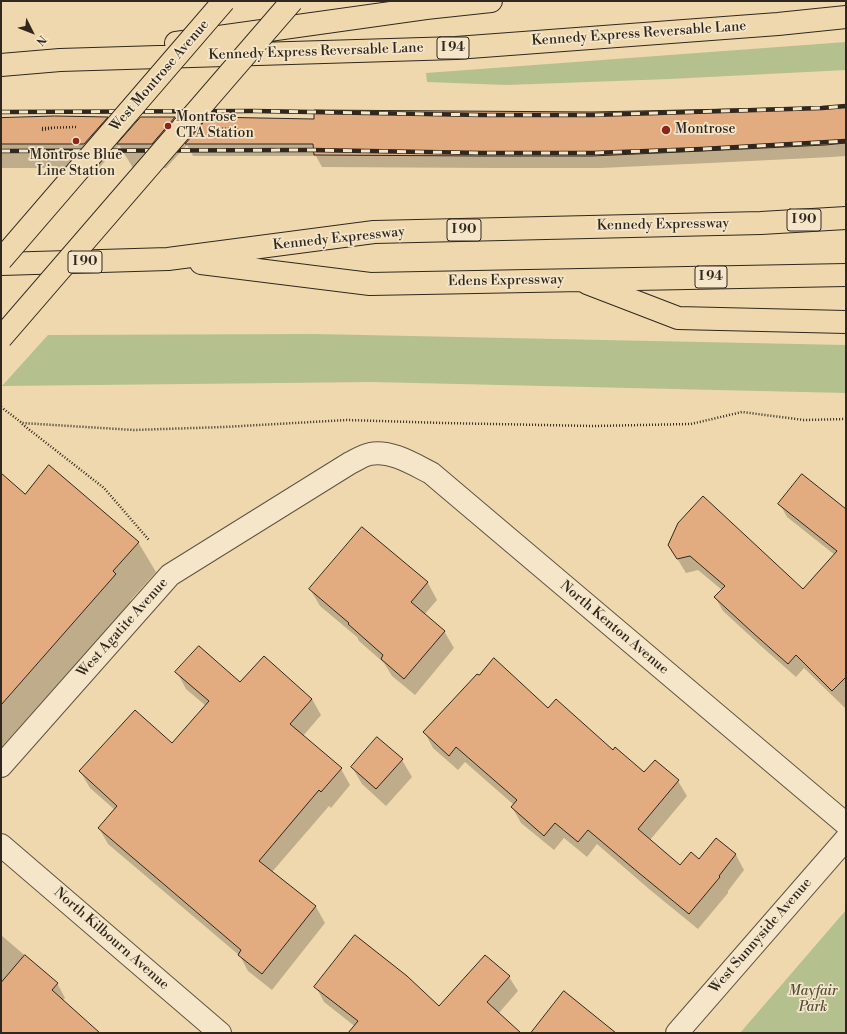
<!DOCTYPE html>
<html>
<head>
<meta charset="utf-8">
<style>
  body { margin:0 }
  #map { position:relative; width:847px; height:1034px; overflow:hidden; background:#efd8ae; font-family:"Libre Bodoni",serif }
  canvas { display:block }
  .frame { position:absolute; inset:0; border:2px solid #30281e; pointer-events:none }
  .north { position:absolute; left:12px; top:12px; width:40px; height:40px; -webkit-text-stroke:3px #f5e6ca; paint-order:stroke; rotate:132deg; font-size:11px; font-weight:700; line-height:16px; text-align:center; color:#30281e }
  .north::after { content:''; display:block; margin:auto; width:14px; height:18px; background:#30281e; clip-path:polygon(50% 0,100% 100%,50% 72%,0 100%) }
</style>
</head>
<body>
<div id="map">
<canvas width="847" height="1034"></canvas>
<div class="frame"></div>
<div class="north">N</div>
</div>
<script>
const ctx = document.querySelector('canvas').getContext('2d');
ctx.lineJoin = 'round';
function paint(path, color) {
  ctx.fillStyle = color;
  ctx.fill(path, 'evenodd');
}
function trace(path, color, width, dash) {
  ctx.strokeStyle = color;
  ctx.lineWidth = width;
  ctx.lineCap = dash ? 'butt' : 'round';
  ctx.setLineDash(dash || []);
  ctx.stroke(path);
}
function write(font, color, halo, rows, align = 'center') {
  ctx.font = font + ' "Libre Bodoni",serif';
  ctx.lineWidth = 3.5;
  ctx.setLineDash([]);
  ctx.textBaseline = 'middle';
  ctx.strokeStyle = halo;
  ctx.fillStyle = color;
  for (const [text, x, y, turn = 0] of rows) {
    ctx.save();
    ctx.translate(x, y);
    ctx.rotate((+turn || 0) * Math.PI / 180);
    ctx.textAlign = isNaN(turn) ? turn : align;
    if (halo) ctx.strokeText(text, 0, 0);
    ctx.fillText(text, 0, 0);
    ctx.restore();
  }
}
paint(new Path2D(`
  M 846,42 L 846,70 L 670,79 L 507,85 L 427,82 L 426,73 Z
  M 314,334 L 846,345 L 846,393 L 372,382 L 2,386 L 48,335 Z
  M 846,910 L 846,1033 L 740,1033 Z`), '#b4c08e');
paint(new Path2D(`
  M 846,106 L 846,156 L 832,157 L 710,163 L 600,168 L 490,168 L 322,167 L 316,156 L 193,156 L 187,145 L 166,168 L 133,168 L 119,145 L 99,168 L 1,168 L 1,119 L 107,118 L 121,141 L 141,118 L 175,118 L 188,142 L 315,120 L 592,113 L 822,108 Z
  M 1,474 L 25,495 L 138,542 L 156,572 L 130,601 L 133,605 L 1,754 Z
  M 780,504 L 846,510 L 846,709 L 804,668 L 796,677 L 761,646 L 723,611 L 715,597 L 722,590 L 698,570 L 686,573 L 669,545 L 803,591 L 835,555 L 787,517 Z
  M 362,528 L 428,583 L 437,600 L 424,615 L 444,631 L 454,648 L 415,695 L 392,676 L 384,663 L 359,641 L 357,637 L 320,606 L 310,589 Z
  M 177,672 L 240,683 L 312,699 L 321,715 L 303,736 L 341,769 L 350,785 L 331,808 L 329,806 L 272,872 L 316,907 L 325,923 L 272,990 L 248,971 L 240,956 L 108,844 L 99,828 L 115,810 L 90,788 L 80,771 L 172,745 L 206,706 L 186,689 Z
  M 548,709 L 613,751 L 645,773 L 678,781 L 687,796 L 650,840 L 680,867 L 699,860 L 716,839 L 736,855 L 744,870 L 728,891 L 728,893 L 698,929 L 649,889 L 597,844 L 587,857 L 564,838 L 554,850 L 521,823 L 512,807 L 514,805 L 465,762 L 458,770 L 433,748 L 425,733 Z
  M 402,760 L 412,777 L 386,806 L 362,784 L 352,767 Z
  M 1,935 L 57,983 L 65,998 L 62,1001 L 98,1033 L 1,1033 Z
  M 509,977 L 518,991 L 498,1014 L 519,1033 L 360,1033 L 357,1028 L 324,1002 L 316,987 L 439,1007 Z`), '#0003');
const building = new Path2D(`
  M 846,105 L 846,143 L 825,145 L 703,151 L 592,156 L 482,156 L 314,155 L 313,144 L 185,144 L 208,117 L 314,119 L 314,110 L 592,112 L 822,107 Z
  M 55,116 L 108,117 L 84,144 L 1,144 L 1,118 Z
  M 141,117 L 175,117 L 152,144 L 117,144 Z
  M 49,465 L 139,542 L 113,571 L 116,574 L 1,705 L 1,473 L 25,494 Z
  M 802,474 L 846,509 L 846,677 L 832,691 L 796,655 L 788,664 L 752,632 L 714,597 L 725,586 L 690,556 L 677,559 L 668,545 L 678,523 L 703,496 L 803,589 L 837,551 L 778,504 Z
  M 362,527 L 428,582 L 411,602 L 445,631 L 404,679 L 381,659 L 383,655 L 348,624 L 349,623 L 309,589 Z
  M 199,646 L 240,682 L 264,656 L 312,699 L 290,724 L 342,768 L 321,792 L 319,790 L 259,861 L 316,906 L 262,974 L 238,955 L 241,950 L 98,828 L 117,806 L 79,771 L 135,710 L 172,743 L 209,701 L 175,672 Z
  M 494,658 L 548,708 L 556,699 L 613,750 L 615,747 L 644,772 L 655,760 L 679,780 L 638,829 L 680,865 L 691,852 L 699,859 L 716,838 L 736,854 L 719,876 L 720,877 L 689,914 L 639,873 L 588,830 L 578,842 L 555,823 L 544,836 L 511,807 L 517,800 L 456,747 L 449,756 L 423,732 L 477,674 L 479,675 Z
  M 377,737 L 403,759 L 376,789 L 351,767 Z
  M 355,935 L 407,976 L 439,1006 L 485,955 L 510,976 L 487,1002 L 521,1033 L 348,1033 L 358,1021 L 314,987 Z
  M 25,955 L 58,983 L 52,990 L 100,1033 L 1,1033 L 1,983 Z
  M 564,991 L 616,1033 L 531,1033 Z`);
paint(building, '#e2ac80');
trace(building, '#30281e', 1);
const minor = new Path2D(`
  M 1,766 L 170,575 L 350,463 C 356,460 364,455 370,454 C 391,450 413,464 431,473 L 846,824
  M 1,845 L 220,1033
  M 677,1033 L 846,839`);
const highway = new Path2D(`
  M 176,43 L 426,8 L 491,1
  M 1,65 L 60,60 L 456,48 L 778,24 L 846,17
  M 201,263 L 370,284 L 846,275
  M 1,264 L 168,259 L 374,232 L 761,223 L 846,218
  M 587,283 L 678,318 L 846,322`);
trace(minor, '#605442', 24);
trace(highway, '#30281e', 24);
trace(new Path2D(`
  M 42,128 L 76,127
  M 219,129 L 238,128
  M 42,130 L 53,128
  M 1,407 L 22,423 L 134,430 L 224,427 L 347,420 L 444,423 L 593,426 L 691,424 L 742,412 L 804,420 L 846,419
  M 22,424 L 104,488 L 149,540`), '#30281e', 2.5, [1, 2]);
trace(minor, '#f5e6ca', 22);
trace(highway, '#efd8ae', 22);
const rail = new Path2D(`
  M 1,112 L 254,111 L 483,115 L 592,115 L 822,108 L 846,106
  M 1,151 L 310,150 L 483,153 L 593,153 L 702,149 L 846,141`);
trace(rail, '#30281e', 4.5);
trace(rail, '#f5e6ca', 3, [9]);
const majorBridge = new Path2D(`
  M 1,260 L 224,1
  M 1,338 L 292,1`);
trace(majorBridge, '#30281e', 24, []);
trace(majorBridge, '#efd8ae', 22);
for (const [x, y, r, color] of [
  [168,126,4,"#8f2418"],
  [666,130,5,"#8f2418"],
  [76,141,4,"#8f2418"]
]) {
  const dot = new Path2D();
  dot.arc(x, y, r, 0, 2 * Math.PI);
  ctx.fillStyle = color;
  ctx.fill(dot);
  trace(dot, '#f5e6ca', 1.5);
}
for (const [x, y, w] of [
  [453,48,32],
  [804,220,34],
  [464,230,34],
  [85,262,34],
  [711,277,32]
]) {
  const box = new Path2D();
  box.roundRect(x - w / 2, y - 11, w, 22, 3);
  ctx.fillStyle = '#f5e6ca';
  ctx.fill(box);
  trace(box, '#30281e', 1);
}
write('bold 13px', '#30281e', null, [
  ["I 94",453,48],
  ["I 90",804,220],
  ["I 90",464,230],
  ["I 90",85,262],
  ["I 94",711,277]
]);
write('14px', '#30281e', '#f5e6ca', [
  ["Kennedy Express Reversable Lane",639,34,-4],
  ["Kennedy Express Reversable Lane",316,52,-2],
  ["West Montrose Avenue",160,76,-49],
  ["Kennedy Expressway",663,225,-1],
  ["Kennedy Expressway",339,239,-6],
  ["Edens Expressway",506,281,-1],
  ["West Agatite Avenue",123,628,-48],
  ["North Kenton Avenue",614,628,40],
  ["West Sunnyside Avenue",761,936,-49],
  ["North Kilbourn Avenue",111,939,41]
]);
write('14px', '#30281e', '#f5e6ca', [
  ["Montrose",176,118],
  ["CTA Station",176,134],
  ["Montrose",675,130],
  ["Montrose Blue",76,156,"center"],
  ["Line Station",76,172,"center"]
], 'left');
write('italic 14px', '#514e3a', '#f5e6ca', [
  ["Mayfair",813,992],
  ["Park",813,1008]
]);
</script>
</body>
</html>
